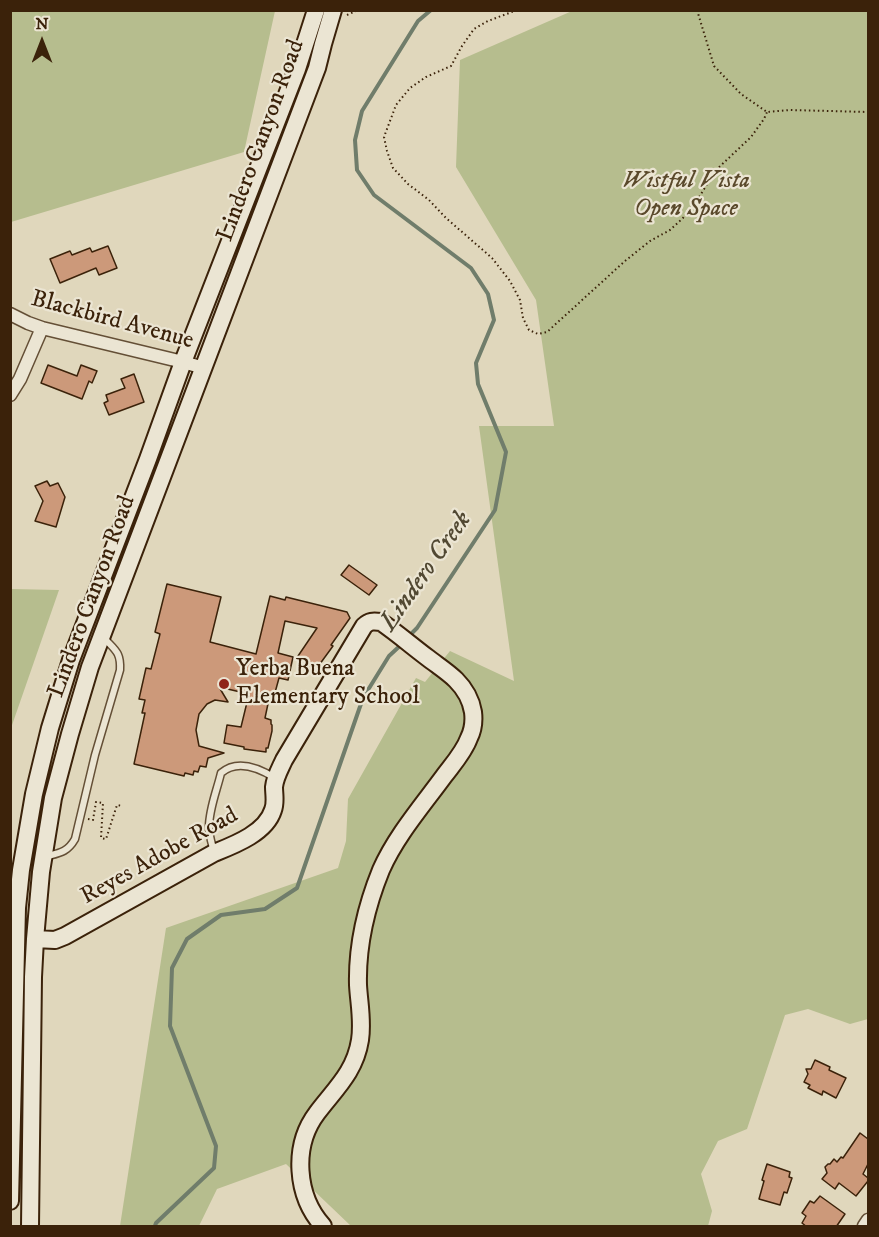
<!DOCTYPE html>
<html>
<head>
<meta charset="utf-8">
<style>
  body { margin:0 }
  #map { position:relative; width:879px; height:1237px; overflow:hidden; background:#e0d7bc; font-family:"IM FELL DW Pica",serif }
  canvas { display:block }
  .frame { position:absolute; inset:0; border:12px solid #3b220a; pointer-events:none }
  .north { position:absolute; left:12px; top:12px; width:60px; height:60px; -webkit-text-stroke:4px #ebe5d3; paint-order:stroke; rotate:0deg; font-size:16px; font-weight:700; line-height:24px; text-align:center; color:#3b220a }
  .north::after { content:''; display:block; margin:auto; width:21px; height:27px; background:#3b220a; clip-path:polygon(50% 0,100% 100%,50% 72%,0 100%) }
</style>
</head>
<body>
<div id="map">
<canvas width="879" height="1237"></canvas>
<div class="frame"></div>
<div class="north">N</div>
</div>
<script>
const ctx = document.querySelector('canvas').getContext('2d');
ctx.lineJoin = 'round';
function paint(path, color) {
  ctx.fillStyle = color;
  ctx.fill(path, 'evenodd');
}
function trace(path, color, width, dash) {
  ctx.strokeStyle = color;
  ctx.lineWidth = width;
  ctx.lineCap = dash ? 'butt' : 'round';
  ctx.setLineDash(dash || []);
  ctx.stroke(path);
}
function write(font, color, halo, rows, align = 'center') {
  ctx.font = font + ' "IM FELL DW Pica",serif';
  ctx.lineWidth = 4.5;
  ctx.setLineDash([]);
  ctx.textBaseline = 'middle';
  ctx.strokeStyle = halo;
  ctx.fillStyle = color;
  for (const [text, x, y, turn = 0] of rows) {
    ctx.save();
    ctx.translate(x, y);
    ctx.rotate((+turn || 0) * Math.PI / 180);
    ctx.textAlign = isNaN(turn) ? turn : align;
    if (halo) ctx.strokeText(text, 0, 0);
    ctx.fillText(text, 0, 0);
    ctx.restore();
  }
}
paint(new Path2D(`
  M 11,10 L 275,11 L 244,152 L 11,222 Z
  M 572,11 L 868,11 L 868,1019 L 850,1024 L 808,1009 L 785,1015 L 747,1129 L 718,1141 L 701,1174 L 712,1211 L 708,1226 L 351,1226 L 286,1164 L 217,1189 L 199,1226 L 120,1226 L 166,928 L 338,868 L 346,841 L 348,799 L 416,678 L 425,682 L 450,651 L 514,681 L 479,426 L 554,426 L 536,300 L 456,167 L 460,60 Z
  M 11,589 L 59,590 L 11,728 L 10,589 Z`), '#b6bd8e');
trace(new Path2D(`
  M 408,637 L 417,628 L 495,510 L 506,452 L 478,384 L 476,363 L 494,320 L 488,294 L 471,268 L 374,195 L 357,170 L 355,140 L 362,111 L 418,21 L 431,10
  M 155,1226 L 156,1223 L 214,1168 L 216,1146 L 170,1026 L 172,968 L 187,939 L 221,915 L 265,909 L 297,888 L 363,698 L 389,656 L 403,643`), '#707d6b', 4);
const building = new Path2D(`
  M 108,246 L 117,268 L 99,275 L 96,268 L 60,283 L 50,259 L 70,251 L 72,255 L 90,248 L 92,252 Z
  M 48,365 L 77,376 L 81,365 L 97,371 L 92,383 L 89,381 L 82,399 L 41,383 Z
  M 134,374 L 144,402 L 109,415 L 104,403 L 108,401 L 106,395 L 125,388 L 121,379 Z
  M 47,481 L 50,486 L 58,483 L 65,497 L 56,527 L 35,521 L 43,501 L 35,486 Z
  M 349,565 L 377,585 L 369,595 L 341,575 Z
  M 167,584 L 221,597 L 210,642 L 256,654 L 270,596 L 285,600 L 286,597 L 294,599 L 347,612 L 350,618 L 331,645 L 333,646 L 314,672 L 296,659 L 317,628 L 285,621 L 278,653 L 293,657 L 288,680 L 279,678 L 273,700 L 269,699 L 265,718 L 271,720 L 271,724 L 272,725 L 272,731 L 268,748 L 266,748 L 266,752 L 244,749 L 244,747 L 224,743 L 227,725 L 241,727 L 249,694 L 219,687 L 228,702 L 215,700 L 207,704 L 199,714 L 196,730 L 199,746 L 224,753 L 208,758 L 206,767 L 200,766 L 198,772 L 194,771 L 193,775 L 185,773 L 184,776 L 134,764 L 145,713 L 142,713 L 145,700 L 139,699 L 146,668 L 151,669 L 160,634 L 155,632 Z
  M 815,1060 L 830,1067 L 829,1070 L 846,1078 L 836,1098 L 823,1091 L 822,1095 L 808,1088 L 810,1085 L 804,1082 L 808,1074 L 806,1069 L 811,1069 Z
  M 860,1133 L 868,1139 L 868,1164 L 863,1174 L 868,1178 L 868,1181 L 856,1196 L 839,1183 L 835,1189 L 822,1179 L 827,1173 L 825,1167 L 828,1164 L 830,1164 L 834,1159 L 837,1162 L 841,1157 L 843,1158 Z
  M 767,1164 L 790,1172 L 789,1177 L 792,1178 L 787,1193 L 784,1192 L 780,1205 L 759,1199 L 764,1181 L 762,1180 Z
  M 820,1196 L 845,1214 L 836,1227 L 807,1227 L 802,1223 L 806,1216 L 802,1213 L 810,1201 L 814,1203 Z`);
paint(building, '#cc997a');
trace(building, '#3b220a', 1.5);
const lane = new Path2D(`
  M 214,852 C 212,844 209,836 209,827 C 209,809 217,790 221,773 C 237,759 259,768 275,778
  M 44,857 C 59,853 67,853 75,839 L 95,755 L 120,670 C 121,652 115,650 104,638`);
const street = new Path2D(`
  M 10,314 L 28,323 L 42,328 L 183,362 L 204,368
  M 10,395 L 20,379 L 42,328
  M 864,1226 L 868,1220`);
const secondary = new Path2D(`
  M 35,939 L 55,940 L 65,936 L 214,853 C 234,845 266,833 273,810 C 276,803 274,794 274,787 C 275,777 280,769 284,760 L 364,626 C 369,621 373,621 381,622 C 397,633 412,646 428,658 C 437,665 448,672 456,680 C 465,689 471,700 473,712 C 474,720 473,730 469,738 C 464,752 453,764 444,776 C 422,806 396,836 381,870 C 366,907 357,946 358,985 C 359,1003 363,1021 360,1040 C 355,1072 335,1089 317,1113 C 292,1146 296,1196 323,1226
  M 10,1201 L 17,908 L 21,870 L 34,794 L 50,728 L 71,660 L 148,459 L 183,362 L 297,69 L 316,10
  M 30,1226 L 33,977 L 35,939 L 41,872 L 53,798 L 70,734 L 90,667 L 317,68 L 323,44 L 333,10`);
trace(lane, '#644f36', 9);
trace(street, '#644f36', 15);
trace(secondary, '#3b220a', 20);
trace(new Path2D(`
  M 517,10 L 488,21 L 474,29 L 462,46 L 451,66 L 426,77 L 410,88 L 396,105 L 384,137 L 387,151 L 393,168 L 408,184 L 429,200 L 446,218 L 492,258 L 510,281 L 520,300 L 523,318 L 529,330 L 538,334 L 547,332 L 625,261 L 650,241 L 670,230 L 683,218 L 698,199 L 715,171 L 751,137 L 764,119 L 767,112
  M 697,10 L 714,66 L 741,94 L 767,112 L 790,110 L 868,112
  M 347,15 L 358,10
  M 88,819 L 93,820 L 96,802 L 103,803 L 101,838 L 106,839 L 117,805 L 122,806`), '#3b220a', 2, [1.5, 3]);
trace(lane, '#ebe5d3', 6);
trace(street, '#ebe5d3', 12);
trace(secondary, '#ebe5d3', 16);
for (const [x, y, r, color] of [
  [224,684,6,"#8f2418"]
]) {
  const dot = new Path2D();
  dot.arc(x, y, r, 0, 2 * Math.PI);
  ctx.fillStyle = color;
  ctx.fill(dot);
  trace(dot, '#ebe5d3', 2);
}
write('24px', '#3b220a', '#ebe5d3', [
  ["Lindero Canyon Road",262,141,-70],
  ["Blackbird Avenue",112,321,15],
  ["Lindero Canyon Road",93,597,-70],
  ["Reyes Adobe Road",160,857,-29]
]);
write('italic 24px', '#5a492b', '#ebe5d3', [
  ["Wistful Vista",686,182],
  ["Open Space",686,210]
]);
write('24px', '#3b220a', '#ebe5d3', [
  ["Yerba Buena",236,670],
  ["Elementary School",236,698]
], 'left');
write('italic 26px', '#514832', '#ebe5d3', [
  ["Lindero Creek",427,572,-55]
]);
</script>
</body>
</html>
